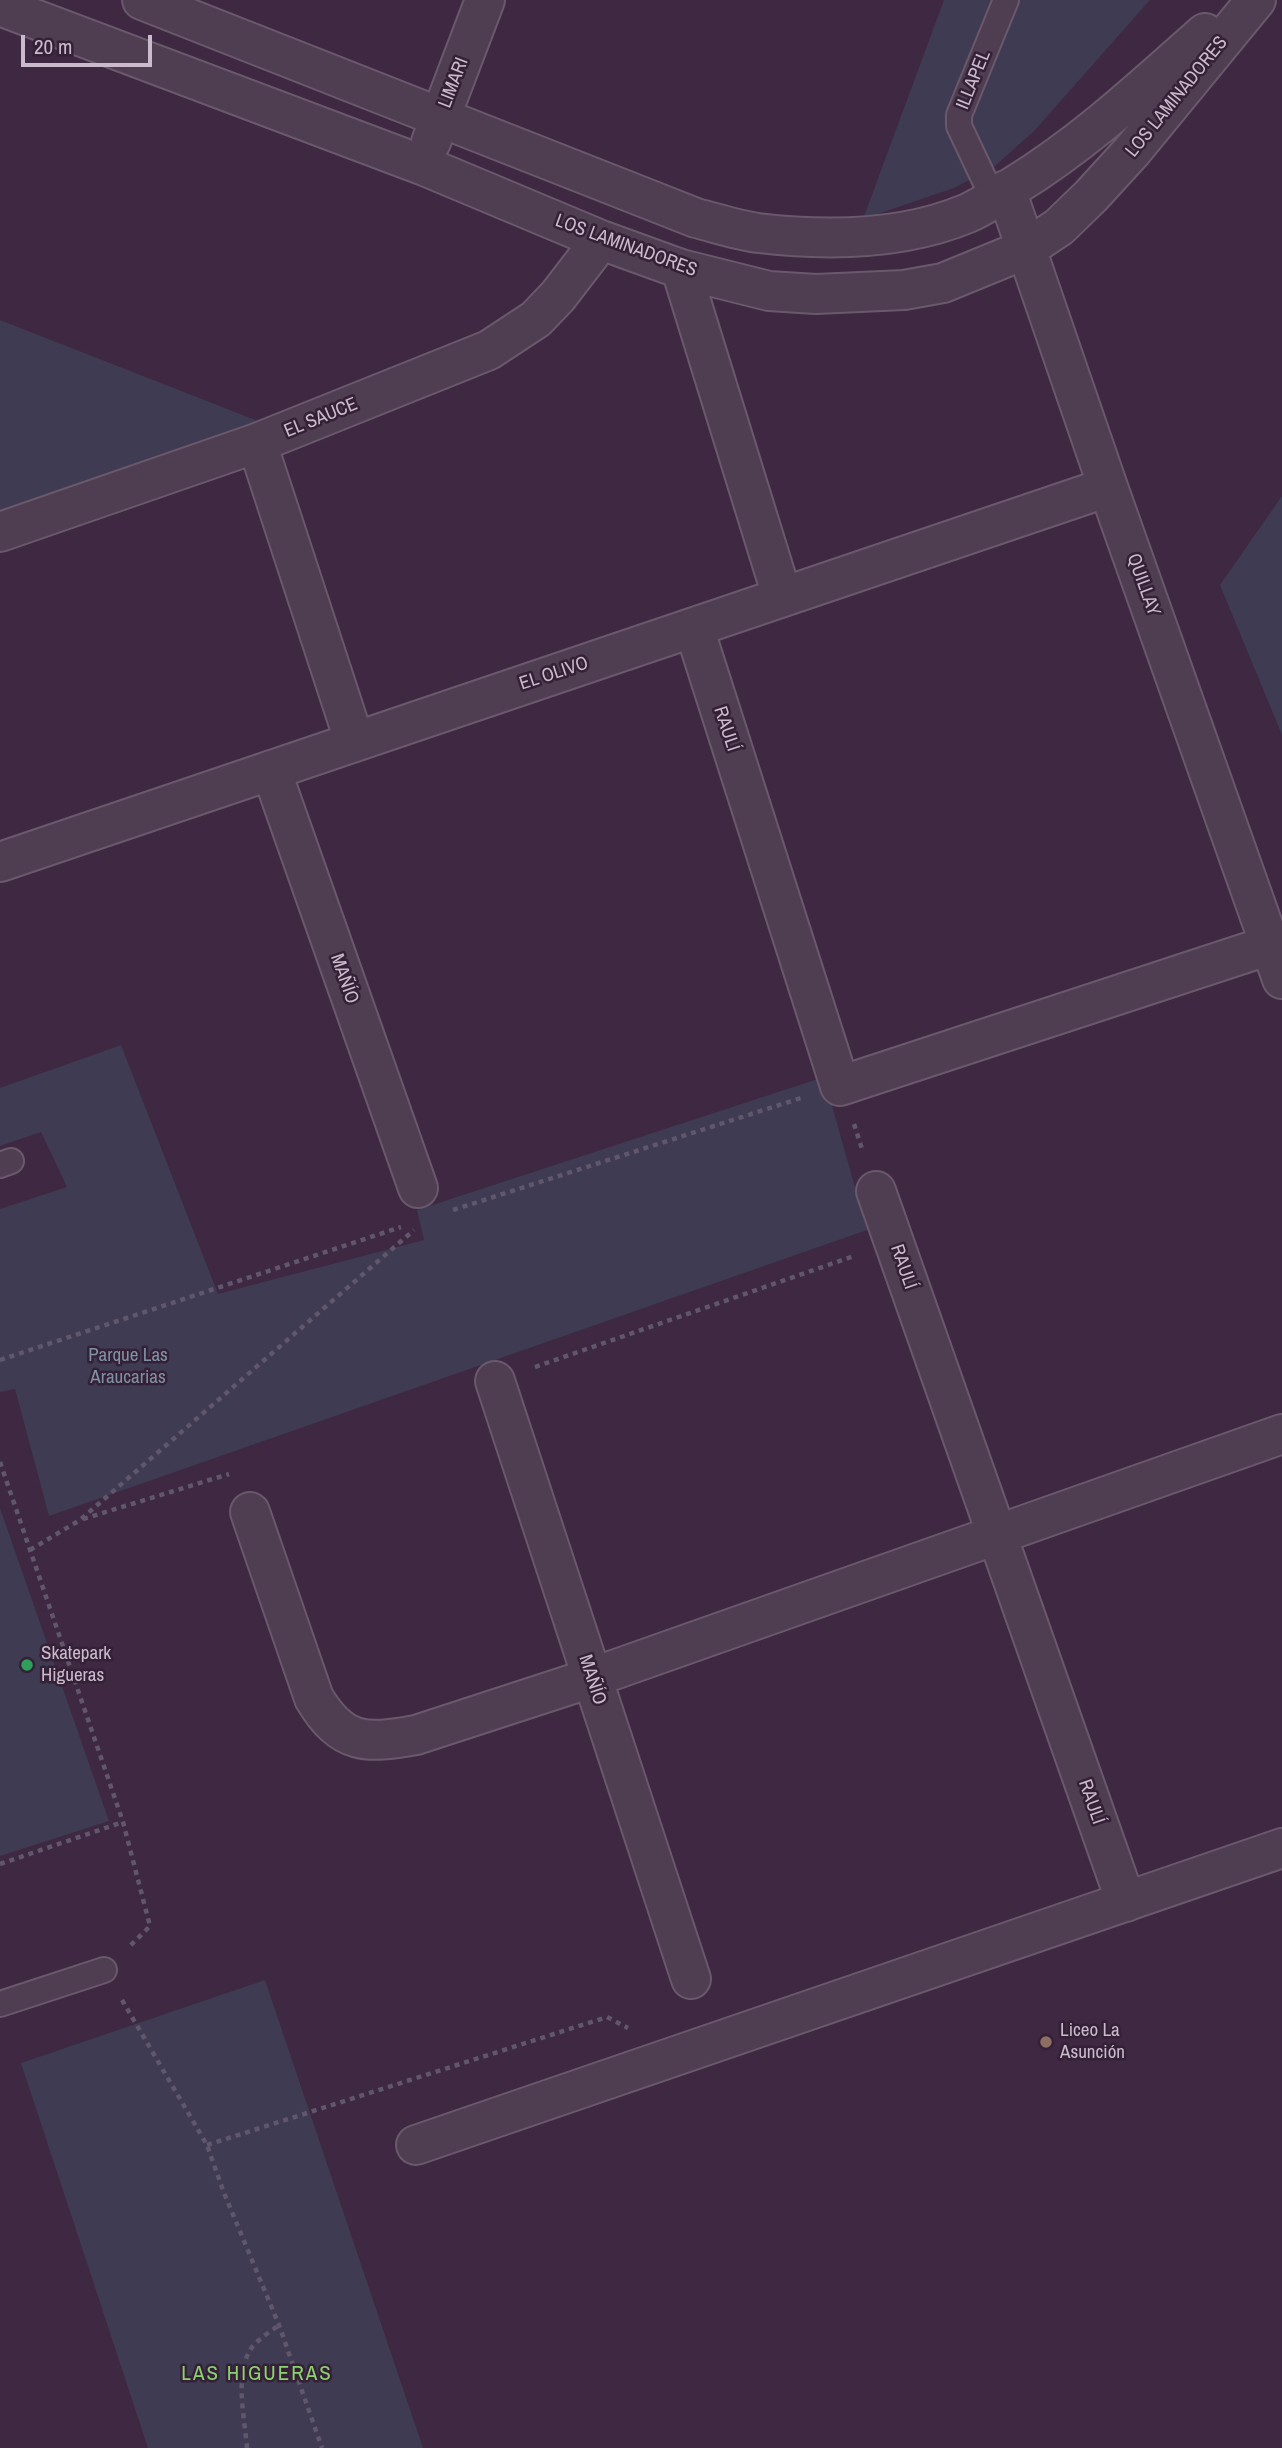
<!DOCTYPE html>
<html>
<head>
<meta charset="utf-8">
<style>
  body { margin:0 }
  #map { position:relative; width:1282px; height:2448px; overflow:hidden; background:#3e2842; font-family:"Archivo Narrow",sans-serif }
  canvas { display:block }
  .scale { position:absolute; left:21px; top:35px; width:131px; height:32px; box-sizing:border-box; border:4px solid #cabacb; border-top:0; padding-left:9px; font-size:21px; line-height:24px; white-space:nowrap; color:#cabacb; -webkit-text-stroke:5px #342137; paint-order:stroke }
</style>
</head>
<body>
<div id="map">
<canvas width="1282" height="2448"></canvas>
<div class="scale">20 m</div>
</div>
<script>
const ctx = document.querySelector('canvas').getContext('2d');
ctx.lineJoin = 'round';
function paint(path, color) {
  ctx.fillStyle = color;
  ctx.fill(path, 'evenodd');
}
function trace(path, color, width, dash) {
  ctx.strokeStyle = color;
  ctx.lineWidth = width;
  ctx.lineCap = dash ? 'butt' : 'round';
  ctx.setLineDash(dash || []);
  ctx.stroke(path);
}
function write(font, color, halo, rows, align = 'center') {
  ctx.font = font + ' "Archivo Narrow",sans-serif';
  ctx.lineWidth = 5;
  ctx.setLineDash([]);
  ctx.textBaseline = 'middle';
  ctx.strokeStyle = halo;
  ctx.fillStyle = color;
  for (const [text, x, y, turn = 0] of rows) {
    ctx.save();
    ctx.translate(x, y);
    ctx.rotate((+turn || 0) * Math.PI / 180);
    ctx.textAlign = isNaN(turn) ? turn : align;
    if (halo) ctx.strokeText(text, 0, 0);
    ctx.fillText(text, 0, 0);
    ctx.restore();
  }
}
paint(new Path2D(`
  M 944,0 L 1150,0 L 1035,130 L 994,167 L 954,188 L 863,219 Z
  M 0,320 L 286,432 L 0,532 Z
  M 1282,496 L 1282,735 L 1220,585 Z
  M 121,1045 L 218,1294 L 424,1240 L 417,1210 L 824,1077 L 867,1230 L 49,1516 L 15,1389 L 0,1392 L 0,1209 L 67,1187 L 41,1132 L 0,1146 L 0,1088 Z
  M 0,1508 L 109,1821 L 0,1856 Z
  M 265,1980 L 423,2448 L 148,2448 L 21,2063 Z`), '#3f3b53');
const lane = new Path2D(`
  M 993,198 L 959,126 L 959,115 L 1006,0
  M 0,1165 L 11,1161
  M 0,2004 L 104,1970`);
const street = new Path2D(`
  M 142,0 L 696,218 C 716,223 737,230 758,233 C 826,241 904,240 968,213 C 984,206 999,195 1014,186 C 1084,143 1143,88 1205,33
  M 0,6 L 422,165 L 601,240 L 681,269 L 769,291 L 816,294 L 904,290 L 943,283 L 1026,249 L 1059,227 L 1091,196 L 1133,150 L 1256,0
  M 431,142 L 485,0
  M 1006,190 L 1108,487 L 1282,979
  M 681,269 L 782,596
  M 257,443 L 354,740
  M 0,532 L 257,443 L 489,350 L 536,319 L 558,296 L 601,240
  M 694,628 L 840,1086 L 1270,945
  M 271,770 L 418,1188
  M 0,862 L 1108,487
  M 876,1191 L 1126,1902
  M 495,1381 L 691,1979
  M 250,1512 L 314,1698 C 342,1745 366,1744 416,1735 L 591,1678 L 1282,1434
  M 416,2145 L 1282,1848`);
trace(lane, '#6a586c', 28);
trace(street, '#6a586c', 42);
trace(new Path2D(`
  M 854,1124 L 863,1152
  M 453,1210 L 801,1098
  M 0,1360 L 401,1227
  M 535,1367 L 854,1256
  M 0,1462 L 123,1822 L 150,1926 L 129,1947
  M 83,1519 L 229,1474
  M 30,1550 L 80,1520 L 414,1230
  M 0,1864 L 123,1822
  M 122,2000 L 207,2145 L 224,2193 L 279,2325 L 322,2448
  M 207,2145 L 607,2017 L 628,2028
  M 247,2448 C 245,2419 233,2371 253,2346 C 260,2338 271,2331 279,2325`), '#60576c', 4.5, [5, 5]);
trace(lane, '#4f3d52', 24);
trace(street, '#4f3d52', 38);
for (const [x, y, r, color] of [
  [27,1665,7,"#2e9e5b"],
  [1046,2042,7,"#8d6e63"]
]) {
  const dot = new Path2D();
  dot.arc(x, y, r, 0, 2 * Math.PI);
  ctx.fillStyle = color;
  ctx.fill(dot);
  trace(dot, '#342137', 2.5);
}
write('19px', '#cabacb', '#342137', [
  ["ILLAPEL",974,80,-68],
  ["LIMARI",454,83,-69],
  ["LOS LAMINADORES",1177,97,-51],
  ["LOS LAMINADORES",626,246,20],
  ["EL SAUCE",321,418,-22],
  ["QUILLAY",1143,585,70],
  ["EL OLIVO",554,674,-18],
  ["RAULÍ",726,729,72],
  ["MAÑÍO",344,979,71],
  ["RAULÍ",903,1267,71],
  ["MAÑÍO",592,1680,72],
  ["RAULÍ",1091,1802,71]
]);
write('19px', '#8092a5', '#342137', [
  ["Parque Las",128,1356],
  ["Araucarias",128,1378]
]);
write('19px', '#cabacb', '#342137', [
  ["Skatepark",41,1654],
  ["Higueras",41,1676],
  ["Liceo La",1060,2031],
  ["Asunción",1060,2053]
], 'left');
ctx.letterSpacing = '2px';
write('21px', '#8bd16f', '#342137', [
  ["LAS HIGUERAS",257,2374]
]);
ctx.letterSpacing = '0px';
</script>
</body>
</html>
